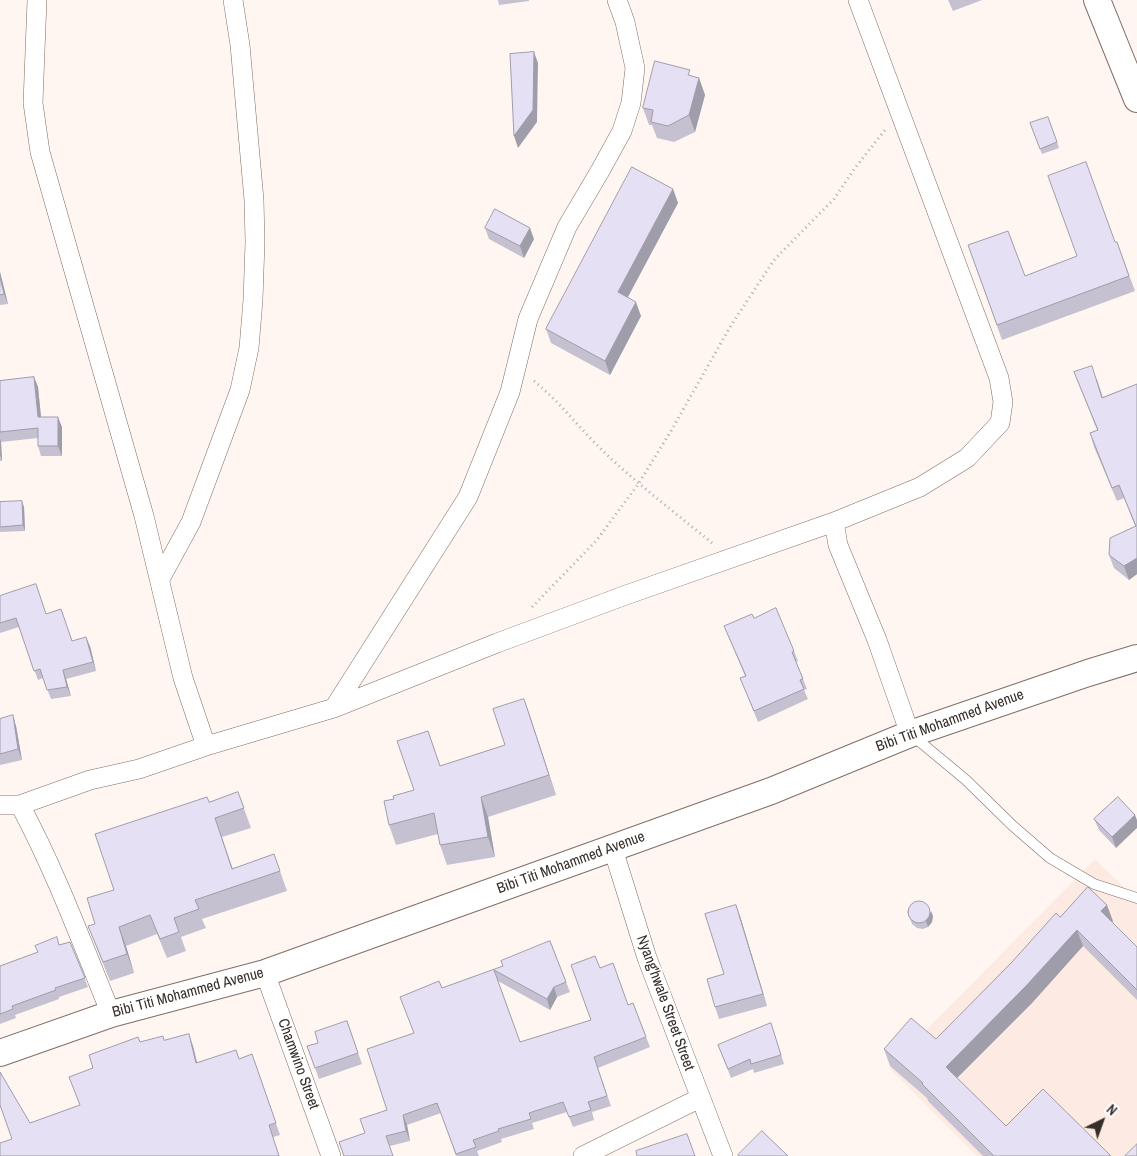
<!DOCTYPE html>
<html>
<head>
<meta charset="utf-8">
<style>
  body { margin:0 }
  #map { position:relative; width:1137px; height:1156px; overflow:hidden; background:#fff6f2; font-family:"Archivo Narrow",sans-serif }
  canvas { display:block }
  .north { position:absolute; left:1077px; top:1096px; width:50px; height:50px; -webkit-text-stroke:4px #fff; paint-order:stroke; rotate:42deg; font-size:14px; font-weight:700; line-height:20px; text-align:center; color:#362e2a }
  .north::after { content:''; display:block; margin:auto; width:18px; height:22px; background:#362e2a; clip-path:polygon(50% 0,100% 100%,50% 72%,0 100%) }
</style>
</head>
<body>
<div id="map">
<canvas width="1137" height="1156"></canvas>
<div class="north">N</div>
</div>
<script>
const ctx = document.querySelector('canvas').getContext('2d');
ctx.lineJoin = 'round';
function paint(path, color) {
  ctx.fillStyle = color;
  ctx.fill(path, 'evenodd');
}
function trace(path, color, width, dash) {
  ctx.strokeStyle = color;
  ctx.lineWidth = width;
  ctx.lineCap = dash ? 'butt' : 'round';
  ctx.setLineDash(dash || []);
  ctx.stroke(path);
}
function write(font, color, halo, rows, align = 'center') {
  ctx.font = font + ' "Archivo Narrow",sans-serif';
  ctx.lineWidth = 4;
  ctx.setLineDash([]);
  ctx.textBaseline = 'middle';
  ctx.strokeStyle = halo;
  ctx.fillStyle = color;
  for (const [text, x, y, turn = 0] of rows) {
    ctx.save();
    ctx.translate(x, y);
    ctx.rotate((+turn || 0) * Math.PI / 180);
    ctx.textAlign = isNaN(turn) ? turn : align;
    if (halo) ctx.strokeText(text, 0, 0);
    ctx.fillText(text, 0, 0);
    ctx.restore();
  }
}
paint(new Path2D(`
  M 1095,859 L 1137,900 L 1137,1156 L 977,1156 L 889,1068 Z`), '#fdeae2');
const lane = new Path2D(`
  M 913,736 L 966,780 L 1013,826 L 1050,858 L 1094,884 L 1137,898`);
const street = new Path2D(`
  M 37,0 L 33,103 L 40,152 L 144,516 L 183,678 L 206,746
  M 834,522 L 838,545 L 877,640 L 910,734
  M 160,579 L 191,522 L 240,390 L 249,348 L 253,300 L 255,242 L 254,200 L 240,45 L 233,0
  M 334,708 L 468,497 L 510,392 L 528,319 L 567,227 L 600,171 L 622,131 L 631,103 L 635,68 L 625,22 L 617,0
  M 0,805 L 20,805 L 90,780 L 139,769 L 206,746 L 334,708 L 497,643 L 626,595 L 834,522 L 920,487 L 967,458 L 1000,423 L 1003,402 L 999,378 L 858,0
  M 20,805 C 56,872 82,943 111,1014
  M 613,849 L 647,958 L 723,1156
  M 265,973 L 331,1156
  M 583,1156 L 700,1098`);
const secondary = new Path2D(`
  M 1097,0 L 1137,99
  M 0,1053 L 111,1014 L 265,973 L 771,791 L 910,734 L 1088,673 L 1137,658`);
trace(lane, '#806e65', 11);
trace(street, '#806e65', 20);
trace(secondary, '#806e65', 28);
trace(new Path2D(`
  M 534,381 C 556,399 573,420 593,441 C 629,478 672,510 712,543
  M 532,607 L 596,541 L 639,483 L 671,431 L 730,327 L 774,260 L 834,199 L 855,168 L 885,130`), '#b1a8a4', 3, [1, 4]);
trace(lane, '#fff', 10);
trace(street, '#fff', 19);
trace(secondary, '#fff', 26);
paint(new Path2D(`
  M 498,0 L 529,0 L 529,1 L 499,5 Z
  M 948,0 L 982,0 L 953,11 Z
  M 692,76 L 699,78 L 705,95 L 695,132 L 674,142 L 657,138 L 652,125 L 649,125 L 643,108 Z
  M 1030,123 L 1057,142 L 1059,148 L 1042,154 Z
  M 673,189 L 678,203 L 628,297 L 641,316 L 610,375 L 551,343 L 546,329 Z
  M 485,228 L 534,239 L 524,258 L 489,239 Z
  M 1117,242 L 1135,291 L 1002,340 L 968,245 L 1025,276 Z
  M 0,272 L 8,304 L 0,305 Z
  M 1074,372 L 1097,379 L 1103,397 L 1137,384 L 1137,574 L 1129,580 L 1114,568 L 1109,555 L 1135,526 L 1124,498 L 1117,501 L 1094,447 L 1090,433 L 1097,430 Z
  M 34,377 L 38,387 L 41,417 L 62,427 L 62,456 L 41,456 L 38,446 L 38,438 L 1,442 L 2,461 L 0,461 L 0,381 Z
  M 0,502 L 24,507 L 25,531 L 0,532 Z
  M 0,596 L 47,614 L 72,641 L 90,646 L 96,671 L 66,679 L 71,696 L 51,699 L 43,678 L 38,680 L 19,627 L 0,633 Z
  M 754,618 L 794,651 L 798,661 L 796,662 L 807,689 L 804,690 L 808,699 L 758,722 L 740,678 L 745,676 L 724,626 Z
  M 524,699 L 556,795 L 488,817 L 495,857 L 447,865 L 440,845 L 438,834 L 396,845 L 389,825 L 394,799 L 414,790 L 428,731 L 440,766 L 505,745 Z
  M 0,719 L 16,726 L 22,760 L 0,765 Z
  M 238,792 L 251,828 L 222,837 L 233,869 L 274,854 L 287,891 L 202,919 L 206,928 L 181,937 L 186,951 L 167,958 L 157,934 L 126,946 L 134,973 L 110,981 L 88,926 L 95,924 L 114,890 L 209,802 Z
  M 1118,797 L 1116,848 L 1099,830 L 1094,819 Z
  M 908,913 L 933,916 L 932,922 L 928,927 L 923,929 L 917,928 L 912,924 Z
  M 740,916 L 767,1006 L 719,1019 L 715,1007 Z
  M 1060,917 L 1113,921 L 1112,922 L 1137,947 L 1137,1000 L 1083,946 L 1032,1003 L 957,1078 L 1006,1126 L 1111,1156 L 983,1156 L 928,1101 L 927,1098 L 890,1066 L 884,1049 L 936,1039 Z
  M 550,941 L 570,992 L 557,997 L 550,1010 L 498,981 L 520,1042 L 591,1020 L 600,968 L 628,1005 L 633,1003 L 650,1047 L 598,1068 L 611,1106 L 592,1112 L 594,1120 L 573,1127 L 567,1112 L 532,1123 L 534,1129 L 501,1139 L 502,1142 L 477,1151 L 479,1156 L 456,1156 L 441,1113 L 407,1125 L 410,1141 L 390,1146 L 365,1133 L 387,1110 L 413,1033 L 442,988 L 503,966 Z
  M 70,942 L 88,987 L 59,997 L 59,999 L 15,1015 L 16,1018 L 0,1024 L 0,966 L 60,945 Z
  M 347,1021 L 362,1064 L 319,1079 L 307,1046 L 318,1043 Z
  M 774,1033 L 784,1064 L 754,1073 L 753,1069 L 731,1078 L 718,1045 Z
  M 164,1040 L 193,1046 L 197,1063 L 239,1059 L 252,1054 L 280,1135 L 273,1137 L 279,1156 L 0,1156 L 12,1139 L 30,1123 L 80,1106 L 93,1068 L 140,1042 Z`), '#c5c1d1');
paint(new Path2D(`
  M 534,52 L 538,63 L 537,122 L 518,148 L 514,136 Z
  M 699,78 L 705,95 L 695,132 L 689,115 Z
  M 673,189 L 678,203 L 623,306 L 618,292 Z
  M 530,228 L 534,239 L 524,258 L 520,246 Z
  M 0,272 L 8,304 L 4,294 L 0,277 Z
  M 636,302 L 641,316 L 610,375 L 605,361 Z
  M 34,377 L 38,387 L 42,427 L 38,417 Z
  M 58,417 L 62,427 L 62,456 L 58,446 Z
  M 0,438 L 1,442 L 2,461 L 0,455 Z
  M 22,501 L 24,507 L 25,531 L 23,525 Z
  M 1137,558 L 1137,574 L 1129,580 L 1124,566 Z
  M 86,637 L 90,646 L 96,671 L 93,662 Z
  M 63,670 L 66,679 L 71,696 L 67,687 Z
  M 524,699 L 531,719 L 556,795 L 549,775 Z
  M 13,715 L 16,726 L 22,760 L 18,749 Z
  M 481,797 L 488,817 L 495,857 L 488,837 Z
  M 1135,815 L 1137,820 L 1137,828 L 1116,848 L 1112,837 Z
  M 736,905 L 740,916 L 767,1006 L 763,994 Z
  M 1107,905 L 1113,921 L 1107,927 L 1101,911 Z
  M 931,911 L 933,916 L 932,922 L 928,927 L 926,921 Z
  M 119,927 L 126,946 L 134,973 L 127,954 Z
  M 1077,930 L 1083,946 L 1032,1003 L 952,1083 L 946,1067 Z
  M 554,987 L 557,997 L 550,1010 L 547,999 Z
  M 189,1034 L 193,1046 L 200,1075 L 196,1063 Z
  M 403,1115 L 407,1125 L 410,1141 L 406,1131 Z`), '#a09daa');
const building = new Path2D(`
  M 534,52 L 533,110 L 514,136 L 510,54 Z
  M 655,61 L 690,70 L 688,75 L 699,78 L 689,115 L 668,126 L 651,122 L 653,110 L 643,108 Z
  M 1048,117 L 1057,142 L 1040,149 L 1030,123 Z
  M 1086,162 L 1115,242 L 1117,242 L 1129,276 L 997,325 L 968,245 L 1008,231 L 1025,276 L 1077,256 L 1048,176 Z
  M 632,167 L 673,189 L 618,292 L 636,302 L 605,361 L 546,329 Z
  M 495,209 L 530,228 L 520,246 L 485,228 Z
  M 0,277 L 4,294 L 0,295 Z
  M 1092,366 L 1102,398 L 1137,384 L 1137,558 L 1124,566 L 1109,555 L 1110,538 L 1136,526 L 1119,485 L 1112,488 L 1090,433 L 1098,430 L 1074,372 Z
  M 34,377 L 38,417 L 58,417 L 58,446 L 38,446 L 38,428 L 0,432 L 0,381 Z
  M 22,501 L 23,525 L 0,527 L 0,502 Z
  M 36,584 L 46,614 L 61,609 L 72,641 L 86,637 L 93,662 L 63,670 L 67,687 L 47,690 L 40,669 L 34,671 L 16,618 L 0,623 L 0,596 Z
  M 776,608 L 794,651 L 792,652 L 803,679 L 800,680 L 804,689 L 754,711 L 740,678 L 746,676 L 724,626 L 752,614 L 754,618 Z
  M 524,699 L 549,775 L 481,797 L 488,837 L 440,845 L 434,813 L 389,825 L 384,801 L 394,799 L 393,796 L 414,790 L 397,741 L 428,731 L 440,766 L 505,745 L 493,709 Z
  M 13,715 L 18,749 L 0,754 L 0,719 Z
  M 238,792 L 244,808 L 215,818 L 232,869 L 274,854 L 280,871 L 195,900 L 199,909 L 174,918 L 179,932 L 160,939 L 150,915 L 119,927 L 127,954 L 103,962 L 88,926 L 95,924 L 87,898 L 114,890 L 95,834 L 207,797 L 209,802 Z
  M 1118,797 L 1135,815 L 1112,837 L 1094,819 Z
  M 1088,887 L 1107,905 L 1101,911 L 1137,947 L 1137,990 L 1077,930 L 1026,986 L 946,1067 L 1006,1126 L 1043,1089 L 1111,1156 L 994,1156 L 922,1084 L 923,1083 L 884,1049 L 911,1018 L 936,1039 L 1012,962 L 1056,913 L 1060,917 Z
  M908 912a11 11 0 1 1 22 0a11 11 0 1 1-22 0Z
  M 736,905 L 763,994 L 715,1007 L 707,979 L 724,974 L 705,914 Z
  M 57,937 L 59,945 L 70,942 L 85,978 L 55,988 L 56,990 L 12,1006 L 13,1009 L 0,1014 L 0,966 L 38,952 L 35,946 Z
  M 550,941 L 566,982 L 554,987 L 547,999 L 494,970 L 520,1042 L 591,1020 L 571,965 L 595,956 L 600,968 L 613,963 L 628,1005 L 633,1003 L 646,1037 L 594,1057 L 607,1096 L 588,1102 L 591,1110 L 569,1117 L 563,1102 L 529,1113 L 531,1119 L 498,1129 L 499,1131 L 473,1140 L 476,1147 L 456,1154 L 437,1103 L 403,1115 L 406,1131 L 386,1136 L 393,1156 L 344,1156 L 339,1142 L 365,1133 L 360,1119 L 387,1110 L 367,1049 L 414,1033 L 400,997 L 439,981 L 442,988 L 503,966 L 501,961 Z
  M 347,1021 L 358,1053 L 315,1068 L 307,1046 L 318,1043 L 315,1032 Z
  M 771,1023 L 781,1055 L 751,1064 L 750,1059 L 728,1069 L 718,1045 Z
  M 189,1034 L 196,1063 L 236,1050 L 239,1059 L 252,1054 L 276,1123 L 269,1125 L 279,1156 L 0,1156 L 0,1143 L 12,1139 L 0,1105 L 0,1072 L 30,1123 L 80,1105 L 69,1077 L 93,1068 L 89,1055 L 138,1037 L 140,1042 L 163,1036 L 164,1040 Z
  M 762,1131 L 788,1156 L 740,1156 L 738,1155 Z
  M 687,1134 L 695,1156 L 637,1156 L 636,1151 Z
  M 1137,1144 L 1137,1156 L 1125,1156 Z`);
paint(building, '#e5e0f3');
trace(building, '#a09daa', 1);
write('15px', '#362e2a', '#fff', [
  ["Bibi Titi Mohammed Avenue",950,721,-20],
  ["Bibi Titi Mohammed Avenue",571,863,-20],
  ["Bibi Titi Mohammed Avenue",188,993,-15],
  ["Nyang'hwale Street Street",665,1003,70],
  ["Chamwino Street",298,1064,70]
]);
</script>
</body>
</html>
